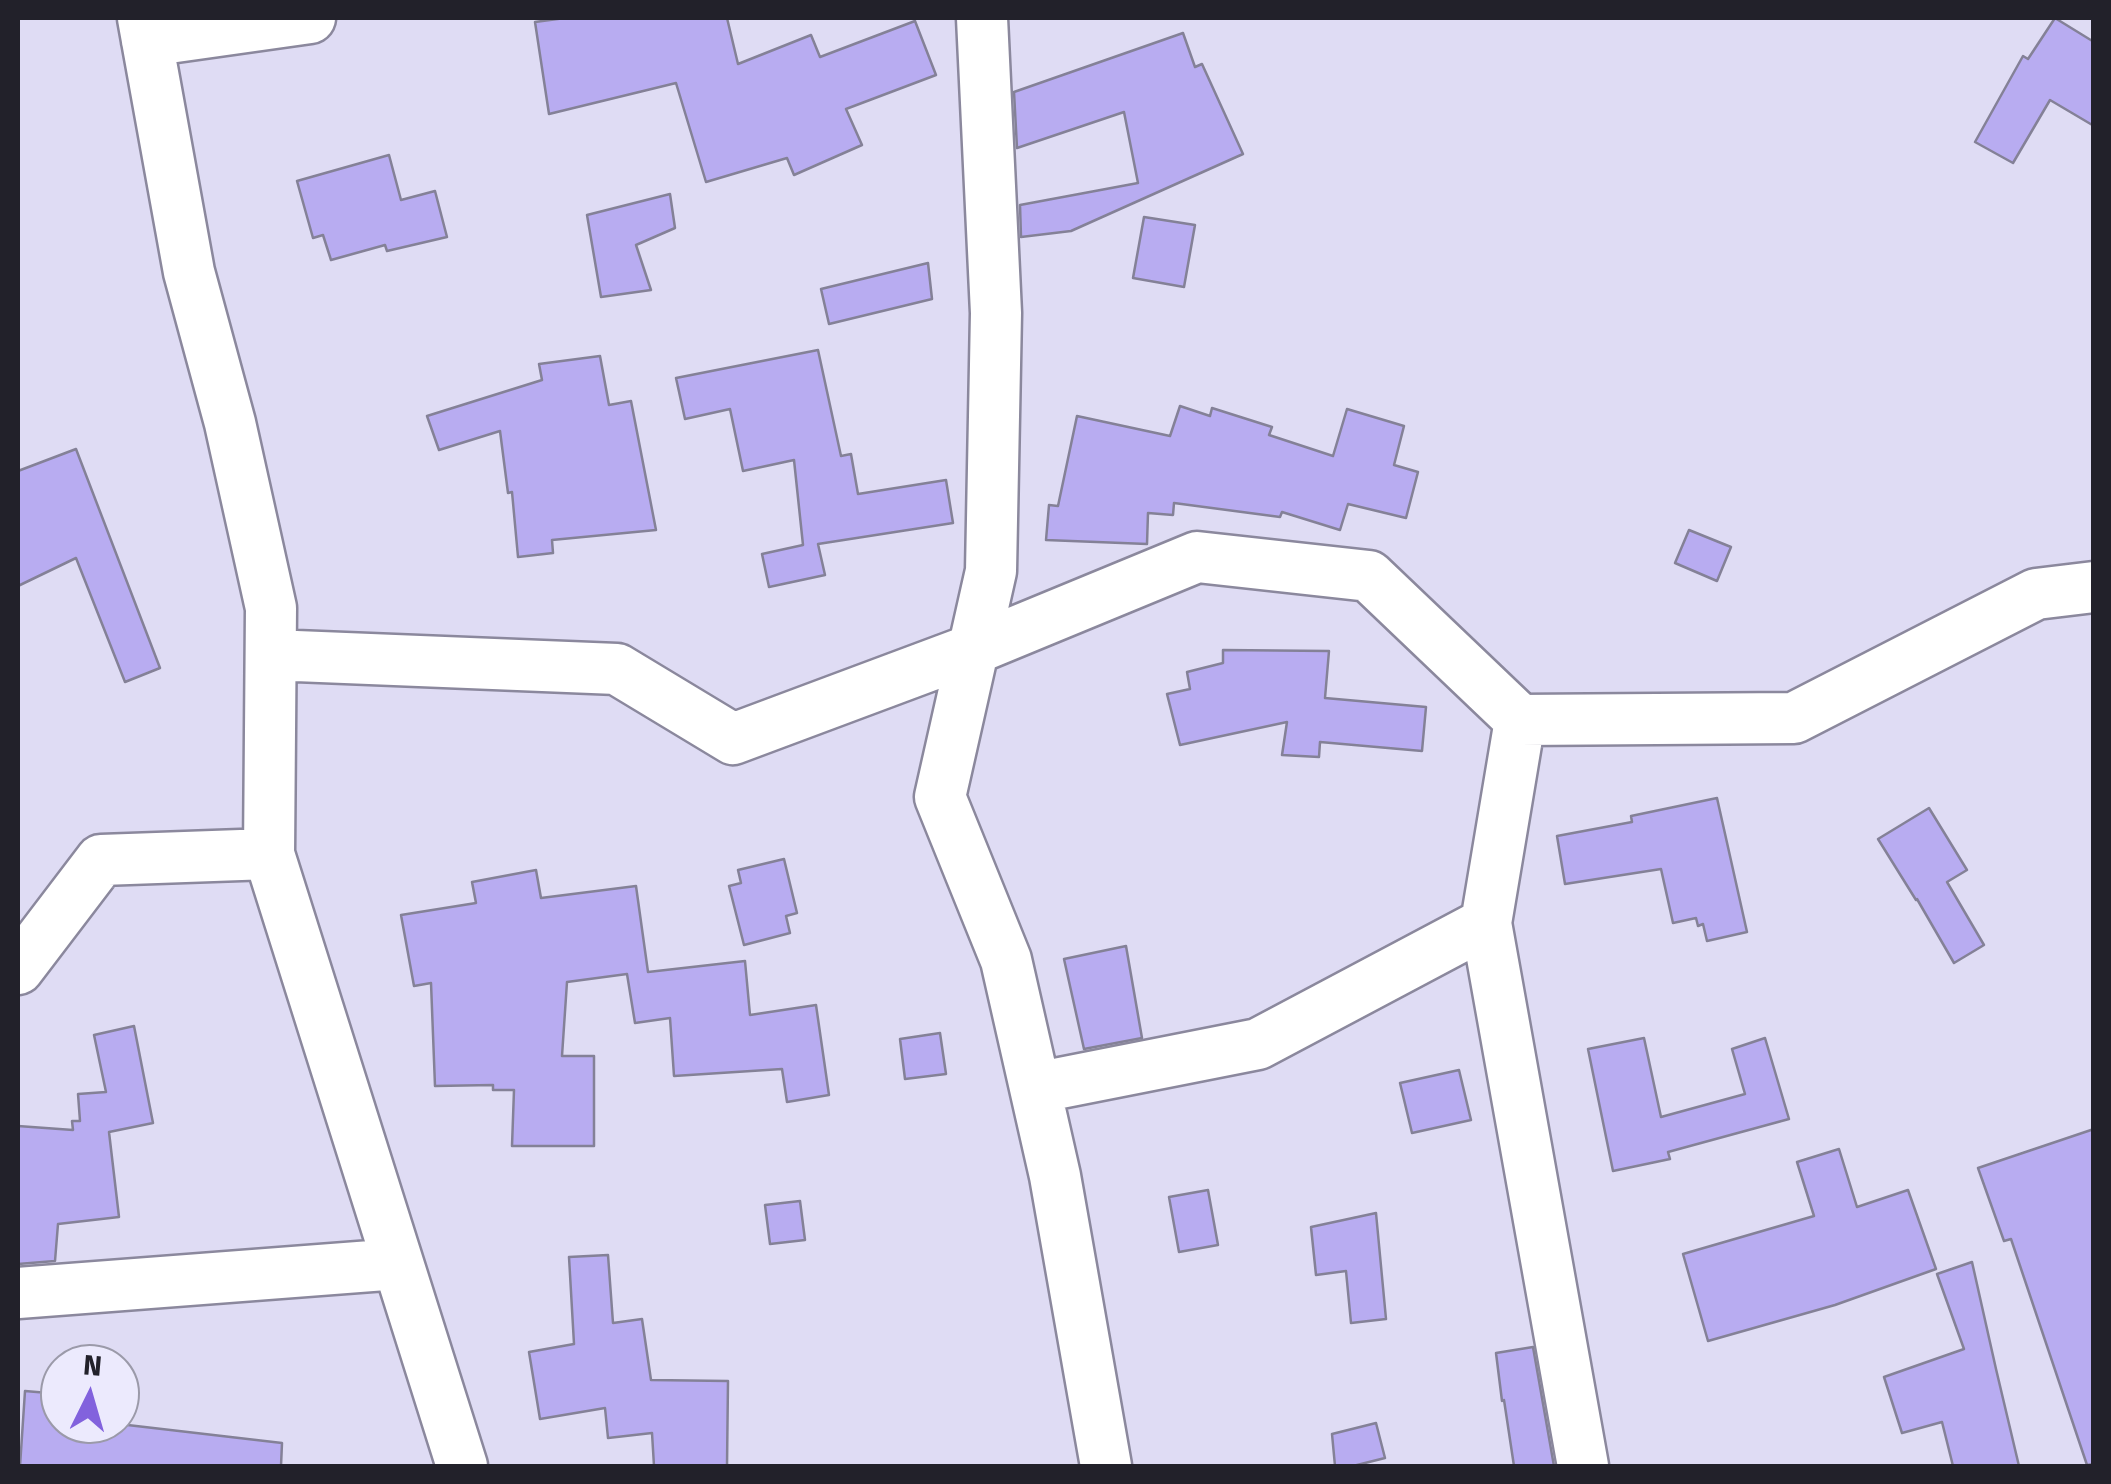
<!DOCTYPE html>
<html>
<head>
<meta charset="utf-8">
<style>
  body { margin:0 }
  #map { position:relative; width:2111px; height:1484px; overflow:hidden; background:#dfdcf4; font-family:"Fira Sans",sans-serif }
  canvas { display:block }
  .frame { position:absolute; inset:0; border:20px solid #22212a; pointer-events:none }
  .north { position:absolute; left:40px; top:1344px; width:100px; height:100px; box-sizing:border-box; background:#eceafd; border:2px solid #9b9aa9; border-radius:50%; rotate:5deg; font-size:28px; font-weight:700; line-height:40px; text-align:center; color:#22212a }
  .north::after { content:''; display:block; margin:auto; width:35px; height:45px; background:#8262dd; clip-path:polygon(50% 0,100% 100%,50% 72%,0 100%) }
</style>
</head>
<body>
<div id="map">
<canvas width="2111" height="1484"></canvas>
<div class="frame"></div>
<div class="north">N</div>
</div>
<script>
const ctx = document.querySelector('canvas').getContext('2d');
ctx.lineJoin = 'round';
function paint(path, color) {
  ctx.fillStyle = color;
  ctx.fill(path, 'evenodd');
}
function trace(path, color, width, dash) {
  ctx.strokeStyle = color;
  ctx.lineWidth = width;
  ctx.lineCap = dash ? 'butt' : 'round';
  ctx.setLineDash(dash || []);
  ctx.stroke(path);
}
const building = new Path2D(`
  M 565,18 L 727,18 L 738,64 L 811,35 L 820,57 L 915,21 L 936,75 L 846,109 L 862,145 L 794,175 L 787,158 L 706,182 L 676,83 L 549,114 L 535,22 Z
  M 2055,18 L 2094,42 L 2094,126 L 2050,100 L 2013,163 L 1975,142 L 2023,56 L 2028,59 Z
  M 1183,33 L 1195,67 L 1202,64 L 1243,154 L 1071,231 L 1021,237 L 1020,205 L 1138,183 L 1124,112 L 1017,148 L 1014,92 Z
  M 389,155 L 401,200 L 435,191 L 447,237 L 387,251 L 385,245 L 331,260 L 323,235 L 313,238 L 297,181 Z
  M 670,194 L 675,228 L 636,245 L 651,290 L 601,297 L 587,215 Z
  M 1144,217 L 1195,225 L 1184,287 L 1133,278 Z
  M 928,263 L 932,299 L 829,324 L 821,289 Z
  M 818,350 L 841,456 L 851,454 L 858,494 L 946,480 L 953,523 L 818,544 L 825,575 L 769,587 L 762,554 L 803,545 L 794,460 L 743,471 L 730,409 L 685,419 L 676,378 Z
  M 600,356 L 609,405 L 631,401 L 656,530 L 552,540 L 553,553 L 518,557 L 512,492 L 508,493 L 500,431 L 439,450 L 427,416 L 542,380 L 539,364 Z
  M 1180,406 L 1210,416 L 1212,408 L 1272,427 L 1269,435 L 1333,456 L 1347,409 L 1404,426 L 1394,465 L 1418,472 L 1406,518 L 1348,504 L 1340,530 L 1282,512 L 1280,517 L 1174,503 L 1173,515 L 1148,513 L 1147,544 L 1046,540 L 1049,505 L 1058,506 L 1077,416 L 1170,436 Z
  M 76,449 L 160,668 L 125,682 L 76,558 L 18,586 L 18,471 Z
  M 1689,530 L 1731,547 L 1717,581 L 1675,563 Z
  M 1223,650 L 1329,651 L 1325,698 L 1426,707 L 1422,751 L 1320,742 L 1319,757 L 1282,755 L 1287,722 L 1180,745 L 1167,694 L 1190,689 L 1187,672 L 1223,663 Z
  M 1717,798 L 1747,932 L 1707,941 L 1703,924 L 1698,926 L 1696,918 L 1673,923 L 1661,869 L 1565,884 L 1557,836 L 1632,822 L 1631,816 Z
  M 1929,808 L 1967,870 L 1947,882 L 1984,945 L 1954,963 L 1917,899 L 1916,900 L 1878,839 Z
  M 784,859 L 797,913 L 786,916 L 790,933 L 744,945 L 729,886 L 741,883 L 738,870 Z
  M 536,870 L 541,898 L 636,886 L 648,972 L 745,961 L 750,1015 L 816,1005 L 829,1095 L 787,1102 L 782,1069 L 674,1076 L 670,1018 L 635,1023 L 627,974 L 567,982 L 562,1056 L 594,1056 L 594,1146 L 512,1146 L 514,1090 L 493,1090 L 493,1085 L 435,1086 L 431,983 L 414,986 L 401,915 L 476,903 L 472,882 Z
  M 1126,946 L 1142,1038 L 1084,1049 L 1064,959 Z
  M 134,1026 L 153,1123 L 109,1132 L 119,1217 L 58,1224 L 55,1261 L 18,1264 L 18,1126 L 73,1130 L 72,1121 L 80,1121 L 78,1094 L 106,1092 L 94,1035 Z
  M 940,1033 L 946,1074 L 905,1079 L 900,1039 Z
  M 1644,1038 L 1661,1117 L 1745,1094 L 1732,1049 L 1765,1038 L 1789,1119 L 1668,1152 L 1670,1159 L 1613,1171 L 1588,1049 Z
  M 1459,1070 L 1471,1120 L 1412,1133 L 1400,1083 Z
  M 2094,1129 L 2094,1464 L 2087,1465 L 2011,1239 L 2004,1241 L 1978,1168 Z
  M 1839,1149 L 1857,1207 L 1908,1190 L 1936,1269 L 1835,1305 L 1708,1341 L 1683,1254 L 1814,1216 L 1797,1162 Z
  M 1208,1190 L 1218,1245 L 1179,1252 L 1169,1197 Z
  M 800,1201 L 805,1240 L 770,1244 L 765,1205 Z
  M 1376,1213 L 1386,1319 L 1351,1323 L 1346,1271 L 1316,1275 L 1311,1227 Z
  M 608,1255 L 613,1323 L 642,1319 L 651,1380 L 728,1381 L 727,1466 L 654,1466 L 652,1433 L 608,1438 L 605,1408 L 540,1419 L 529,1352 L 574,1344 L 569,1257 Z
  M 1972,1262 L 1996,1369 L 2019,1466 L 1953,1466 L 1942,1422 L 1902,1433 L 1884,1377 L 1964,1349 L 1937,1274 Z
  M 1533,1347 L 1554,1466 L 1514,1466 L 1504,1400 L 1502,1401 L 1496,1353 Z
  M 25,1391 L 60,1394 L 60,1424 L 119,1424 L 282,1443 L 281,1466 L 20,1466 Z
  M 1376,1423 L 1385,1458 L 1353,1466 L 1335,1466 L 1332,1434 Z`);
paint(building, '#b8acf1');
trace(building, '#848197', 2.5);
const street = new Path2D(`
  M 143,18 L 189,272 L 230,423 L 271,608 L 269,854 L 462,1466
  M 982,18 L 996,313 L 991,571 L 940,797 L 1006,960 L 1055,1176 L 1106,1466
  M 147,41 L 310,18
  M 271,655 L 617,669 L 733,739 L 974,649 L 1197,557 L 1369,576 L 1520,720 L 1794,718 L 2036,594 L 2094,587
  M 1486,923 L 1583,1466
  M 18,969 L 101,860 L 269,854
  M 1035,1088 L 1258,1044 L 1486,923 L 1520,720
  M 18,1293 L 398,1264`);
trace(street, '#8b889d', 55);
trace(street, '#fff', 50);
</script>
</body>
</html>
